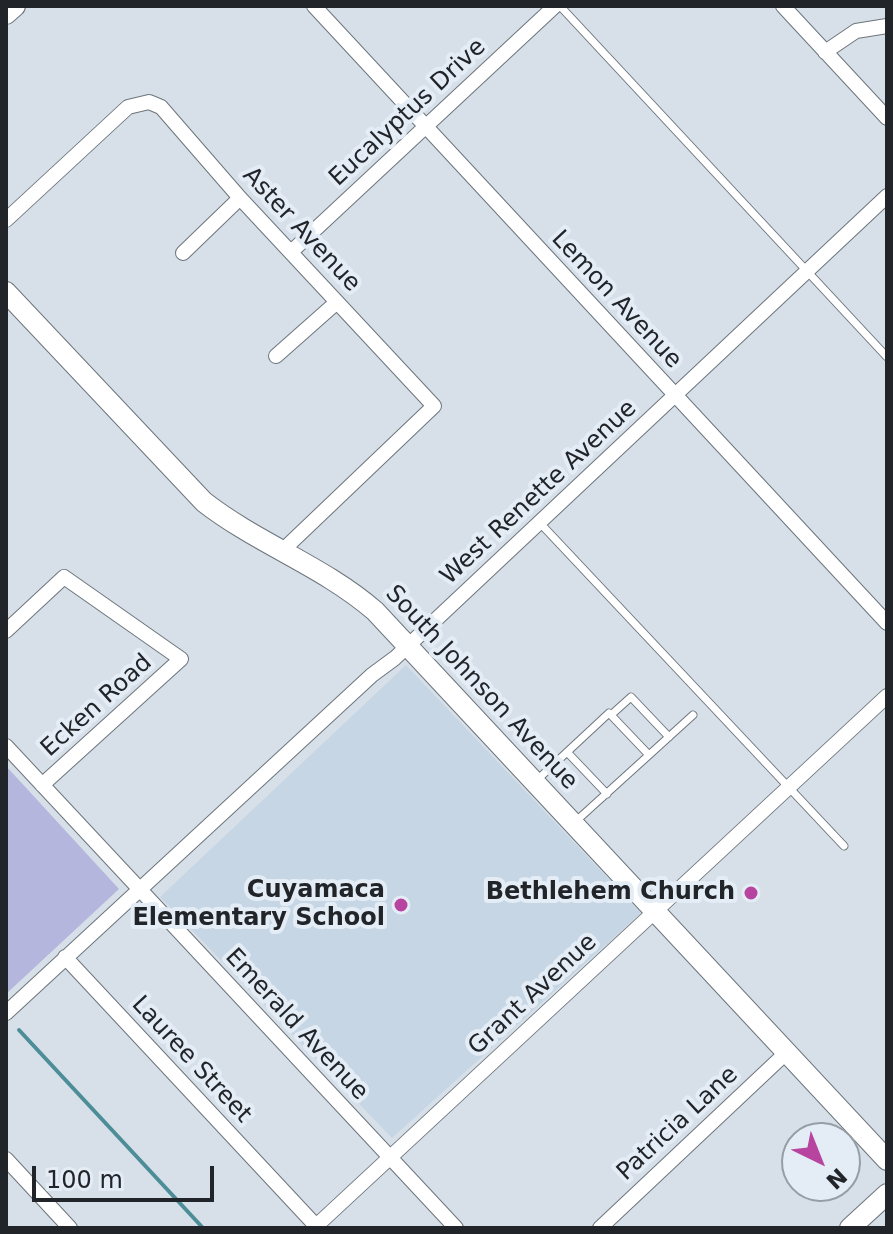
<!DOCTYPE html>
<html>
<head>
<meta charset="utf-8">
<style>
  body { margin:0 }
  #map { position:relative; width:893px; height:1234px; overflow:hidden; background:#d7e0e8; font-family:"DejaVu Sans",sans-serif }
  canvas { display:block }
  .frame { position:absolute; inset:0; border:8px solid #212428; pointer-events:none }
  .north { position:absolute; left:781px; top:1122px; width:80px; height:80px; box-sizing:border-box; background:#e4edf6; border:2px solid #969da4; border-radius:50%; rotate:137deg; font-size:22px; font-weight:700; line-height:32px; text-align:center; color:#212428 }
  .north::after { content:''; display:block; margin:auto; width:28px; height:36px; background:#b7459f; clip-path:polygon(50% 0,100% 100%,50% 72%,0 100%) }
  .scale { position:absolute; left:32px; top:1166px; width:182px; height:36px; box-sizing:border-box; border:4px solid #212428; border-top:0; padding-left:10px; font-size:24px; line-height:28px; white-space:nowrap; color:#212428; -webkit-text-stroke:6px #e4edf6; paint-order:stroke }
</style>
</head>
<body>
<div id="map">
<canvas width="893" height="1234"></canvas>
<div class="frame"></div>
<div class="north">N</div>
<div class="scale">100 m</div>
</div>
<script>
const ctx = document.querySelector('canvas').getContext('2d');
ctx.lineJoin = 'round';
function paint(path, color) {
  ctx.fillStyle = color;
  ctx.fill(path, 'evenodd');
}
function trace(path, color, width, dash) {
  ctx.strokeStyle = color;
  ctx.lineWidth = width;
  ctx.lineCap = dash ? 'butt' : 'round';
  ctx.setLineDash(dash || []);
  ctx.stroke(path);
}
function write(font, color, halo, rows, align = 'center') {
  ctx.font = font + ' "DejaVu Sans",sans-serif';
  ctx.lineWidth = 8;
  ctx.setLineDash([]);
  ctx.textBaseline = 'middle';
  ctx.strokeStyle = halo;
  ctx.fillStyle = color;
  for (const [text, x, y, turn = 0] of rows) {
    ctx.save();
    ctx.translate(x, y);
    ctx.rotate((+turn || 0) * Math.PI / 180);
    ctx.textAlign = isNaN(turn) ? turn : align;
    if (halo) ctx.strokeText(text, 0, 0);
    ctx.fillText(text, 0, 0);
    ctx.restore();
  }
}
paint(new Path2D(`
  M 406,665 L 641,913 L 392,1138 L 160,897 Z`), '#c7d6e4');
paint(new Path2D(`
  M 6,766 L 119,889 L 6,994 Z`), '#b4b6de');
trace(new Path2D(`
  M 19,1030 L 203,1228`), '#4c8d97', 4);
const lane = new Path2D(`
  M 560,6 L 887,357
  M 539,522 L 844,846
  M 611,715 L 631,697 L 669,737
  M 567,752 L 607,794
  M 649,755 L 693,715
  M 537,780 L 609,713 L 649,755 L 575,822`);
const street = new Path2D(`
  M 314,6 L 887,623
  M 783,6 L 887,118
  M 825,52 L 856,31 L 887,26
  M 6,220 L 128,107 L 149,102 L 161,107 L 240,198 L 434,406 L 282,551
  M 291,252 L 555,6
  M 183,253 L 240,198
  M 276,356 L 337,302
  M 6,631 L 64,577 L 181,659 L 42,785
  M 6,746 L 456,1228
  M 65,957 L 318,1228
  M 6,1013 L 372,675 L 395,658 L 887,196
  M 6,1159 L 70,1228
  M 314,1228 L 887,696
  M 600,1228 L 787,1052`);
const secondary = new Path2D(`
  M 6,14 L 15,6
  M 6,292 L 204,502 C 258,544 323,566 375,611 L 887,1160
  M 850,1228 L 887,1194`);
trace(lane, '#6d757c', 9);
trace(street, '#6d757c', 16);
trace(secondary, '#6d757c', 22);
trace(lane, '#fff', 7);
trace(street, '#fff', 14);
trace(secondary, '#fff', 20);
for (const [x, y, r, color] of [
  [751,893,8,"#b7459f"],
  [401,905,8,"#b7459f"]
]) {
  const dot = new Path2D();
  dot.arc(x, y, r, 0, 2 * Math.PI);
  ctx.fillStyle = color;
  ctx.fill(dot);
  trace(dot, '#e4edf6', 3);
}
write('24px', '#212428', '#e4edf6', [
  ["Eucalyptus Drive",408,113,-43],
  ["Aster Avenue",301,230,47],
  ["Lemon Avenue",616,300,47],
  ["West Renette Avenue",539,493,-43],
  ["South Johnson Avenue",481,688,47],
  ["Ecken Road",97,706,-42],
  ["Grant Avenue",533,995,-43],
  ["Emerald Avenue",296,1025,47],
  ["Lauree Street",191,1060,47],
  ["Patricia Lane",678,1124,-43]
]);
write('bold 24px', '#212428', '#e4edf6', [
  ["Cuyamaca",385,891],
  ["Elementary School",385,919],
  ["Bethlehem Church",735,893]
], 'right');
</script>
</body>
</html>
